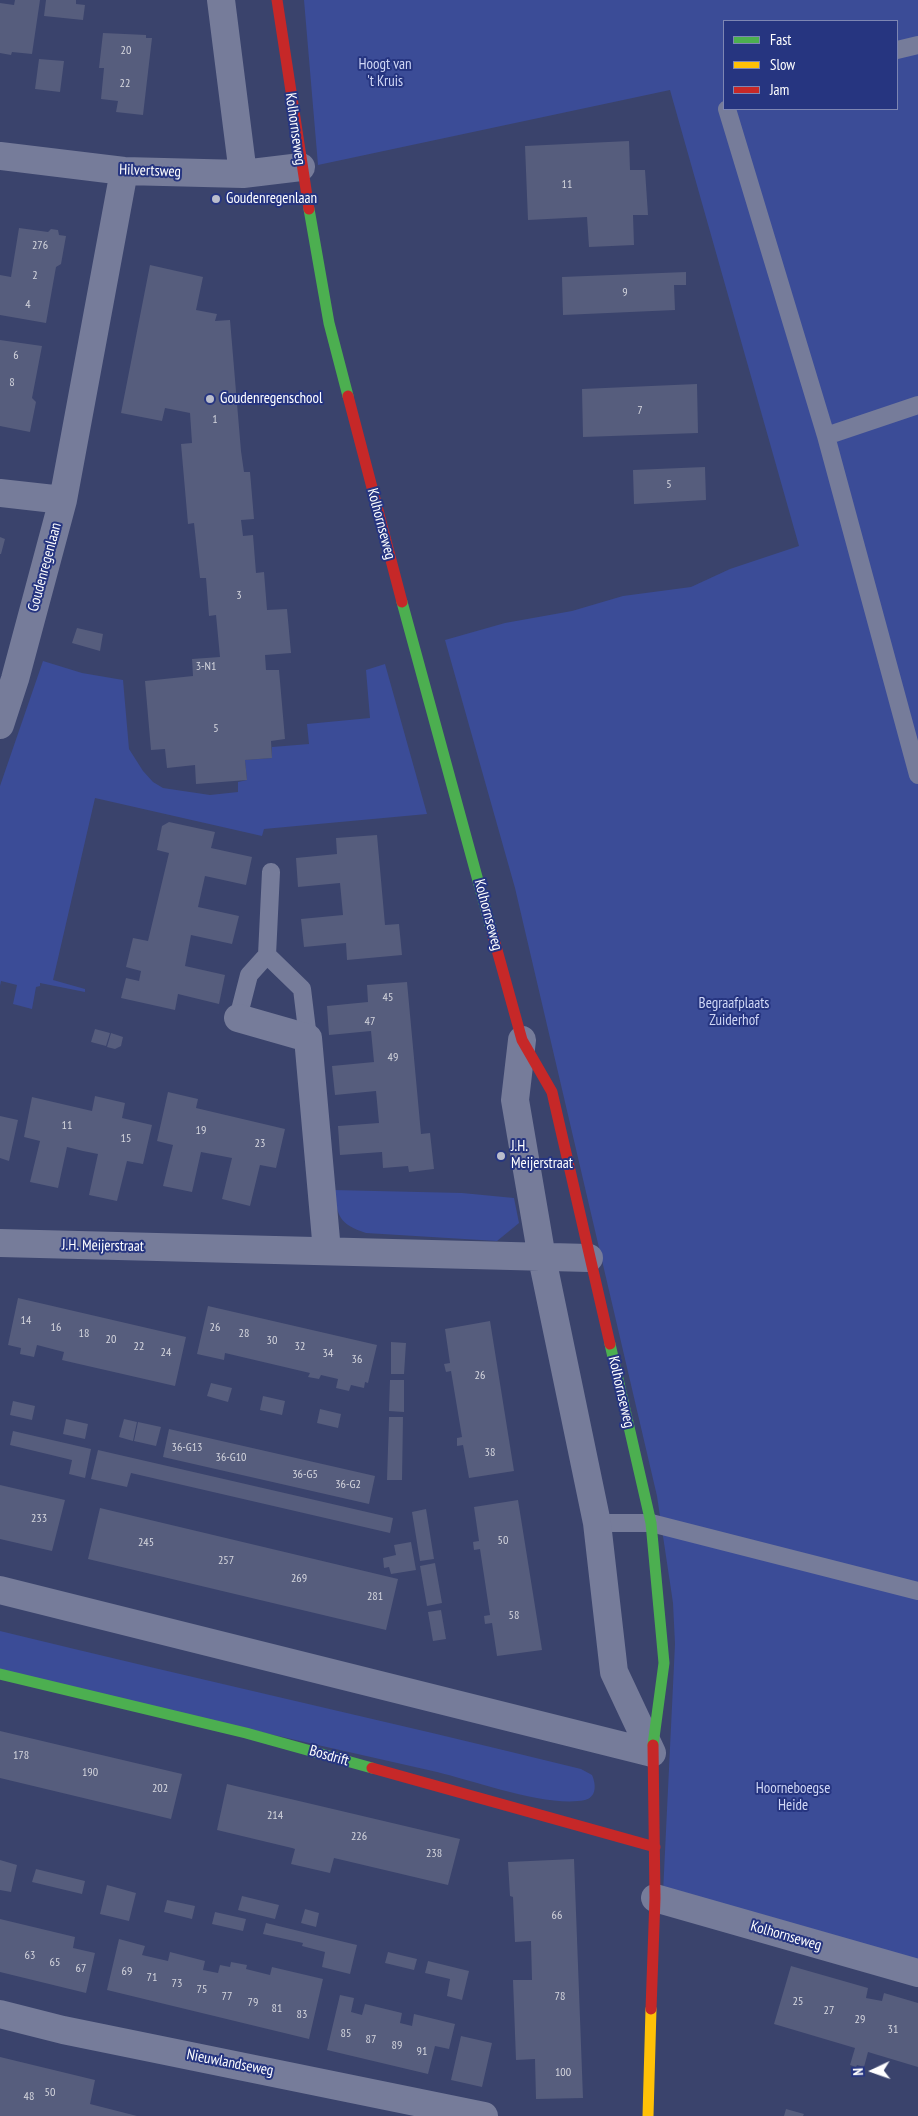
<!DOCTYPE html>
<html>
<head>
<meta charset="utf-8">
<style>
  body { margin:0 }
  #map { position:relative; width:918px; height:2116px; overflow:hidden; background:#3a436c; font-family:"PT Sans Narrow",sans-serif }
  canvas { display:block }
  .legend { position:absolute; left:723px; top:20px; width:175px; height:90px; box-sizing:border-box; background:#263580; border:1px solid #7d86b3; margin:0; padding:6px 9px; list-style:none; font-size:15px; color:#fff }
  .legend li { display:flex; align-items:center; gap:10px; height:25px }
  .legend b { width:25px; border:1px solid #7d86b3 }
  .north { position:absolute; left:848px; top:2046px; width:50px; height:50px; -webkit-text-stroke:4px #263580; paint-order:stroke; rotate:267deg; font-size:14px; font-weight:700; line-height:20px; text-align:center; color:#fff }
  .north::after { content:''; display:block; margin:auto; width:18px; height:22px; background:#fff; clip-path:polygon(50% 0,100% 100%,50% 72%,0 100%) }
</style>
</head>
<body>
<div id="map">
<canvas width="918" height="2116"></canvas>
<ul class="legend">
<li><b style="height:6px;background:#4caf50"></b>Fast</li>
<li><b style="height:6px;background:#ffc107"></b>Slow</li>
<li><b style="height:6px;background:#c62828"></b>Jam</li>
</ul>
<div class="north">N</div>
</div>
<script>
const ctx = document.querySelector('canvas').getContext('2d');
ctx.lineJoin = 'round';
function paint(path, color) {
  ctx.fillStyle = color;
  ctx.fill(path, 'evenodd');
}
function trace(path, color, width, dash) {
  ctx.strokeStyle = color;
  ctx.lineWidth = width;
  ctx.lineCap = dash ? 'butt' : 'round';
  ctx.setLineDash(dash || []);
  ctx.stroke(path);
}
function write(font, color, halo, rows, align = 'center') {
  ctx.font = font + ' "PT Sans Narrow",sans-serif';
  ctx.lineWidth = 4;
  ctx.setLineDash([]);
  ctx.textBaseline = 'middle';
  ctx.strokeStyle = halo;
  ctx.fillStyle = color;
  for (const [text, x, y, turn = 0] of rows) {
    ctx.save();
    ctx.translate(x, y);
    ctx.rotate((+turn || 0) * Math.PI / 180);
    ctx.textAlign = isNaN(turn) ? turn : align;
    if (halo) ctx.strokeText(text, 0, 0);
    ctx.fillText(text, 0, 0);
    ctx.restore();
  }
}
paint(new Path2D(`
  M 304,0 L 918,0 L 918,1965 L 663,1893 L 675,1644 L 673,1603 L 657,1496 L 515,888 L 445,640 L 505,623 L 572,611 L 623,596 L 691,587 L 730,569 L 799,546 L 670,90 L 318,165 ZM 724,21 L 897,21 L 897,109 L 724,109 Z
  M 43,661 L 82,673 L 123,680 L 129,749 L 143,771 L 153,782 L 163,788 L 210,795 L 238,792 L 238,782 L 247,780 L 245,760 L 272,758 L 272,747 L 309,744 L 307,724 L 370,718 L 366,670 L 385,664 L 427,814 L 264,829 L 262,836 L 95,798 L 53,980 L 85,989 L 85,992 L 40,983 L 40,986 L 36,987 L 32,1009 L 13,1004 L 17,985 L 1,981 L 0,986 L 0,786 Z
  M 333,1190 L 462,1193 L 514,1198 L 519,1223 L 497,1241 L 366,1233 C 339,1224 338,1217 333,1190 Z
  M 0,1631 C 193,1678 387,1721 581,1769 L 592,1775 C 596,1784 597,1797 585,1800 C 548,1808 475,1781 437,1772 C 291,1739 146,1706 0,1673 Z`), '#3b4c97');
paint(new Path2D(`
  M 15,0 L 40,0 L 32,54 L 12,52 L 11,55 L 0,53 L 0,3 L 14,5 Z
  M 46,0 L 76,0 L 76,4 L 85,5 L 83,20 L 44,16 Z
  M 103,33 L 146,35 L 146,38 L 152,38 L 143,115 L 116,112 L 118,101 L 101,99 L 104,68 L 99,68 Z
  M 39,59 L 64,61 L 60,92 L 35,89 Z
  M 629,141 L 630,170 L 645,170 L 648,215 L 633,215 L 634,245 L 589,247 L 587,217 L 528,220 L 525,146 Z
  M 19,228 L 48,232 L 51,229 L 58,230 L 59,235 L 66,236 L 61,264 L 56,267 L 46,323 L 0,315 L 0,275 L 11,277 Z
  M 150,265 L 203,277 L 196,310 L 217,314 L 215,321 L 230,320 L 241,451 L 244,472 L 250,472 L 254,519 L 241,520 L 243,536 L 253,535 L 256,573 L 264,572 L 267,610 L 287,609 L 291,653 L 265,655 L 266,670 L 279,670 L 285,739 L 271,741 L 272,758 L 245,760 L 247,780 L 196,784 L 195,765 L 167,768 L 165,749 L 151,750 L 145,681 L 193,676 L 192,659 L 220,657 L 216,615 L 209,616 L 206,578 L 200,578 L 194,523 L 188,524 L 181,444 L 192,443 L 190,413 L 165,408 L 162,421 L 121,413 Z
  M 686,272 L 686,285 L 674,285 L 675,310 L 563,315 L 562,277 Z
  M 0,340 L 42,346 L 32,398 L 36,402 L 30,432 L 0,426 Z
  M 697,384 L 698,433 L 583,437 L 582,389 Z
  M 705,467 L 706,500 L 634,504 L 633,470 Z
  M 0,537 L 5,539 L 1,554 L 0,554 Z
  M 77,628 L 103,634 L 100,651 L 72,643 Z
  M 169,822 L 215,832 L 211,848 L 252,857 L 246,885 L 205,876 L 198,907 L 239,916 L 232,944 L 191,935 L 185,966 L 225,975 L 219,1004 L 178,994 L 175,1010 L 121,998 L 126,978 L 139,981 L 141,971 L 126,967 L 133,938 L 148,941 L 169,853 L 157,850 L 162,826 Z
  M 377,835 L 385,925 L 399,924 L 402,955 L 347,960 L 346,943 L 304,947 L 301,919 L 343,915 L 340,883 L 298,887 L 296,858 L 337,854 L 336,838 Z
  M 407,982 L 421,1134 L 430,1133 L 434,1169 L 409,1172 L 408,1166 L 383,1168 L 382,1152 L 340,1155 L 338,1126 L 379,1123 L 376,1091 L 335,1095 L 332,1066 L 374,1062 L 371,1031 L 329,1035 L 327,1006 L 368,1002 L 367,985 Z
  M 95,1029 L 110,1033 L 106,1046 L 91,1042 Z
  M 111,1033 L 123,1037 L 121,1046 L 115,1049 L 107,1047 Z
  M 168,1092 L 198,1099 L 196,1108 L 285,1129 L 276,1168 L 260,1165 L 250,1206 L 222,1199 L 232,1158 L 201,1152 L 192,1192 L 163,1186 L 173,1145 L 157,1141 Z
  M 95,1096 L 125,1103 L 122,1118 L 152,1125 L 143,1164 L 127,1161 L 117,1201 L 89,1195 L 98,1154 L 83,1151 L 67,1147 L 58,1188 L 30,1182 L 40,1141 L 24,1137 L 32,1097 L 92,1111 Z
  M 0,1116 L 18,1120 L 9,1161 L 0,1158 Z
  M 18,1298 L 186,1337 L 175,1386 L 66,1361 L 62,1360 L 64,1352 L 37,1345 L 34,1357 L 20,1354 L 21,1348 L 8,1345 Z
  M 208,1306 L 377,1345 L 368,1383 L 365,1382 L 364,1388 L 351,1385 L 349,1391 L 336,1388 L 338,1379 L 321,1375 L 319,1379 L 308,1377 L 310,1373 L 225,1353 L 224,1360 L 197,1354 Z
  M 490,1321 L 514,1471 L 469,1478 L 463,1445 L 457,1446 L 457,1438 L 462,1437 L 451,1371 L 446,1372 L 444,1364 L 450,1363 L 445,1329 Z
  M 391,1342 L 406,1343 L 404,1374 L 391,1374 Z
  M 390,1380 L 404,1380 L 404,1412 L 389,1411 Z
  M 211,1383 L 232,1388 L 228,1402 L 207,1396 Z
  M 263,1396 L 285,1401 L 282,1415 L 260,1410 Z
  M 13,1401 L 35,1406 L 32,1420 L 10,1415 Z
  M 320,1409 L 341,1414 L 338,1428 L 317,1423 Z
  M 389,1417 L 403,1417 L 402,1480 L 387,1480 Z
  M 66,1419 L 88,1424 L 85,1439 L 63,1434 Z
  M 124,1419 L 137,1422 L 133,1441 L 119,1437 Z
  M 138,1422 L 161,1427 L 156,1446 L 134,1441 Z
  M 169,1429 L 375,1476 L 369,1504 L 163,1457 Z
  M 13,1431 L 91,1449 L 85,1478 L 69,1474 L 72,1460 L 10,1445 Z
  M 98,1450 L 393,1518 L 390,1533 L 131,1473 L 127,1487 L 91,1479 Z
  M 0,1485 L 65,1500 L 52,1551 L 0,1539 Z
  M 518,1500 L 542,1650 L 497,1656 L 492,1623 L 485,1624 L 484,1616 L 490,1615 L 480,1549 L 474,1550 L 473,1542 L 479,1541 L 474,1507 Z
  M 100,1508 L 398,1579 L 386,1630 L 88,1559 Z
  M 426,1509 L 434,1559 L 420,1561 L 412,1512 Z
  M 411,1542 L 416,1570 L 391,1574 L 389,1567 L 384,1568 L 383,1558 L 396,1555 L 394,1545 Z
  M 435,1563 L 442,1603 L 427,1606 L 420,1566 Z
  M 441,1610 L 446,1639 L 433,1641 L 428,1612 Z
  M 0,1731 L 182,1774 L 171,1819 L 0,1778 Z
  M 227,1784 L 460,1839 L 448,1885 L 334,1858 L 330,1873 L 291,1864 L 295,1849 L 292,1848 L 217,1830 Z
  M 574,1859 L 583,2098 L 536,2099 L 535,2059 L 516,2060 L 513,1980 L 532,1980 L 531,1941 L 515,1942 L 513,1897 L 510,1896 L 508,1862 Z
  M 0,1860 L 17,1865 L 11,1892 L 0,1890 Z
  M 36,1869 L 85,1881 L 82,1894 L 32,1882 Z
  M 107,1885 L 136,1893 L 129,1921 L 100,1914 Z
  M 242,1896 L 279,1905 L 275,1919 L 238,1910 Z
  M 167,1900 L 195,1906 L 192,1919 L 164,1912 Z
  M 305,1909 L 319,1913 L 316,1927 L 301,1923 Z
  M 215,1912 L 246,1919 L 243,1931 L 212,1924 Z
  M 0,1919 L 75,1937 L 73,1948 L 95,1953 L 86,1993 L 0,1972 Z
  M 266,1923 L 357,1945 L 350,1974 L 322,1967 L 325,1952 L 302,1946 L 303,1943 L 263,1934 Z
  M 119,1939 L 145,1946 L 142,1955 L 168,1961 L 170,1952 L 205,1961 L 203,1970 L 218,1973 L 220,1965 L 230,1967 L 231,1962 L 247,1965 L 246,1969 L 270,1975 L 272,1967 L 323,1979 L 309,2039 L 107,1990 Z
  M 388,1952 L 417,1959 L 414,1970 L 385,1963 Z
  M 428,1961 L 469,1971 L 462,2000 L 447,1996 L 450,1979 L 425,1973 Z
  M 791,1966 L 868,1988 L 866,1998 L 882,2001 L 884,1993 L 918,2003 L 918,2067 L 868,2052 L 864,2067 L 857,2065 L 856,2067 L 850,2065 L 855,2048 L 774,2024 Z
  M 340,1995 L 354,1998 L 351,2012 L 362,2015 L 365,2004 L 402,2013 L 400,2023 L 412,2026 L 414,2014 L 455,2024 L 449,2049 L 435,2046 L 428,2074 L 327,2050 Z
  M 461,2036 L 492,2043 L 482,2087 L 451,2080 Z
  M 0,2057 L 95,2080 L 90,2104 L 137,2116 L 0,2116 Z
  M 786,2109 L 804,2114 L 803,2116 L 784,2116 Z`), '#565d7d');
trace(new Path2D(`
  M 897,50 L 918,45
  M 727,109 L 826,436 L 918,775
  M 826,436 L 918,405
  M 267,955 L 302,989 L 308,1038
  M 238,1018 L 249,975 L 267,955 L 271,872
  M 597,1523 L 651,1523 L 918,1591`), '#767c9a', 18);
trace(new Path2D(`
  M 221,0 L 243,174
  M 0,156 L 124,171 L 243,174 L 301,167
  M 0,493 L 63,500
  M 0,725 L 15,679 L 63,500 L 124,171
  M 238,1018 L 308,1038 L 327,1251
  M 522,1040 L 515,1100 L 542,1258 L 597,1523 L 614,1672 L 652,1753
  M 0,1243 L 589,1258
  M 0,1590 L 652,1753
  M 655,1898 L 918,1973
  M 0,2014 L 63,2030 L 484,2116`), '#767c9a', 28);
trace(new Path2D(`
  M 309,209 L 329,323 L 348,396
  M 402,602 L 492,932
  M 610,1344 L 651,1523 L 664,1663 L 653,1745
  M 0,1674 L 246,1733 L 372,1768`), '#4caf50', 11);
trace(new Path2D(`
  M 648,2116 L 651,2009`), '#ffc107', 11);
trace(new Path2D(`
  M 277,0 L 309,209
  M 348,396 L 402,602
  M 492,932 L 522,1040 L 552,1092 L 610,1344
  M 372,1768 L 655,1847
  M 651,2009 L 655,1898 L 653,1745`), '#c62828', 11);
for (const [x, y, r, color] of [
  [216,199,5,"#babdcc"],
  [210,399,5,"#babdcc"],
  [501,1156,5,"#babdcc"]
]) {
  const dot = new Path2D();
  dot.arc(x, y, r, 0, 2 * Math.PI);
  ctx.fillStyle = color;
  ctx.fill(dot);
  trace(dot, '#263580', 2);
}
write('12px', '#d5d6de', null, [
  ["20",126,51],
  ["22",125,84],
  ["11",567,185],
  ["276",40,246],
  ["2",35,276],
  ["9",625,293],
  ["4",28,305],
  ["6",16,356],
  ["8",12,383],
  ["7",640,411],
  ["1",215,420],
  ["5",669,485],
  ["3",239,596],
  ["3-N1",206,667],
  ["5",216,729],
  ["45",388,998],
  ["47",370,1022],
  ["49",393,1058],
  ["11",67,1126],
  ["19",201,1131],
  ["15",126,1139],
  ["23",260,1144],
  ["14",26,1321],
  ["16",56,1328],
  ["26",215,1328],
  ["18",84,1334],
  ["28",244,1334],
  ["20",111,1340],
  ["30",272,1341],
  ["22",139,1347],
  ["32",300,1347],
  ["24",166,1353],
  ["34",328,1354],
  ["36",357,1360],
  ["26",480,1376],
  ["36-G13",187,1448],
  ["38",490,1453],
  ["36-G10",231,1458],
  ["36-G5",305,1475],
  ["36-G2",348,1485],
  ["233",39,1519],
  ["50",503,1541],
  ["245",146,1543],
  ["257",226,1561],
  ["269",299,1579],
  ["281",375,1597],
  ["58",514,1616],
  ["178",21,1756],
  ["190",90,1773],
  ["202",160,1789],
  ["214",275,1816],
  ["226",359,1837],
  ["238",434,1854],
  ["66",557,1916],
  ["63",30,1956],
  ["65",55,1963],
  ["67",81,1969],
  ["69",127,1972],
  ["71",152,1978],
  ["73",177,1984],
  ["75",202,1990],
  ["77",227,1997],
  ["78",560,1997],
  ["25",798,2002],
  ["79",253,2003],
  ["81",277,2009],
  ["27",829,2011],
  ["83",302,2015],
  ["29",860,2020],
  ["31",893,2030],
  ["85",346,2034],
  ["87",371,2040],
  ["89",397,2046],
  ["91",422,2052],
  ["100",563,2073],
  ["50",50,2093],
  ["48",29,2097]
]);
write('15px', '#d0d7f5', '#263580', [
  ["Hoogt van",385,65],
  ["'t Kruis",385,82],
  ["Begraafplaats",734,1004],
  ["Zuiderhof",734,1021],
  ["Hoorneboegse",793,1789],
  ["Heide",793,1806]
]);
write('15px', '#fff', '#263580', [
  ["Kolhornseweg",295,129,82],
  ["Hilvertsweg",150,171,2],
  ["Kolhornseweg",381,524,75],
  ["Goudenregenlaan",45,567,-75],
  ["Kolhornseweg",488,915,75],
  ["J.H. Meijerstraat",103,1246,1],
  ["Kolhornseweg",621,1392,77],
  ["Bosdrift",329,1756,16],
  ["Kolhornseweg",786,1936,16],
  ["Nieuwlandseweg",230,2063,11]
]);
write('15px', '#fff', '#263580', [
  ["Goudenregenlaan",226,199],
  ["Goudenregenschool",220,399],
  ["J.H.",511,1147],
  ["Meijerstraat",511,1164]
], 'left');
</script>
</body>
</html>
